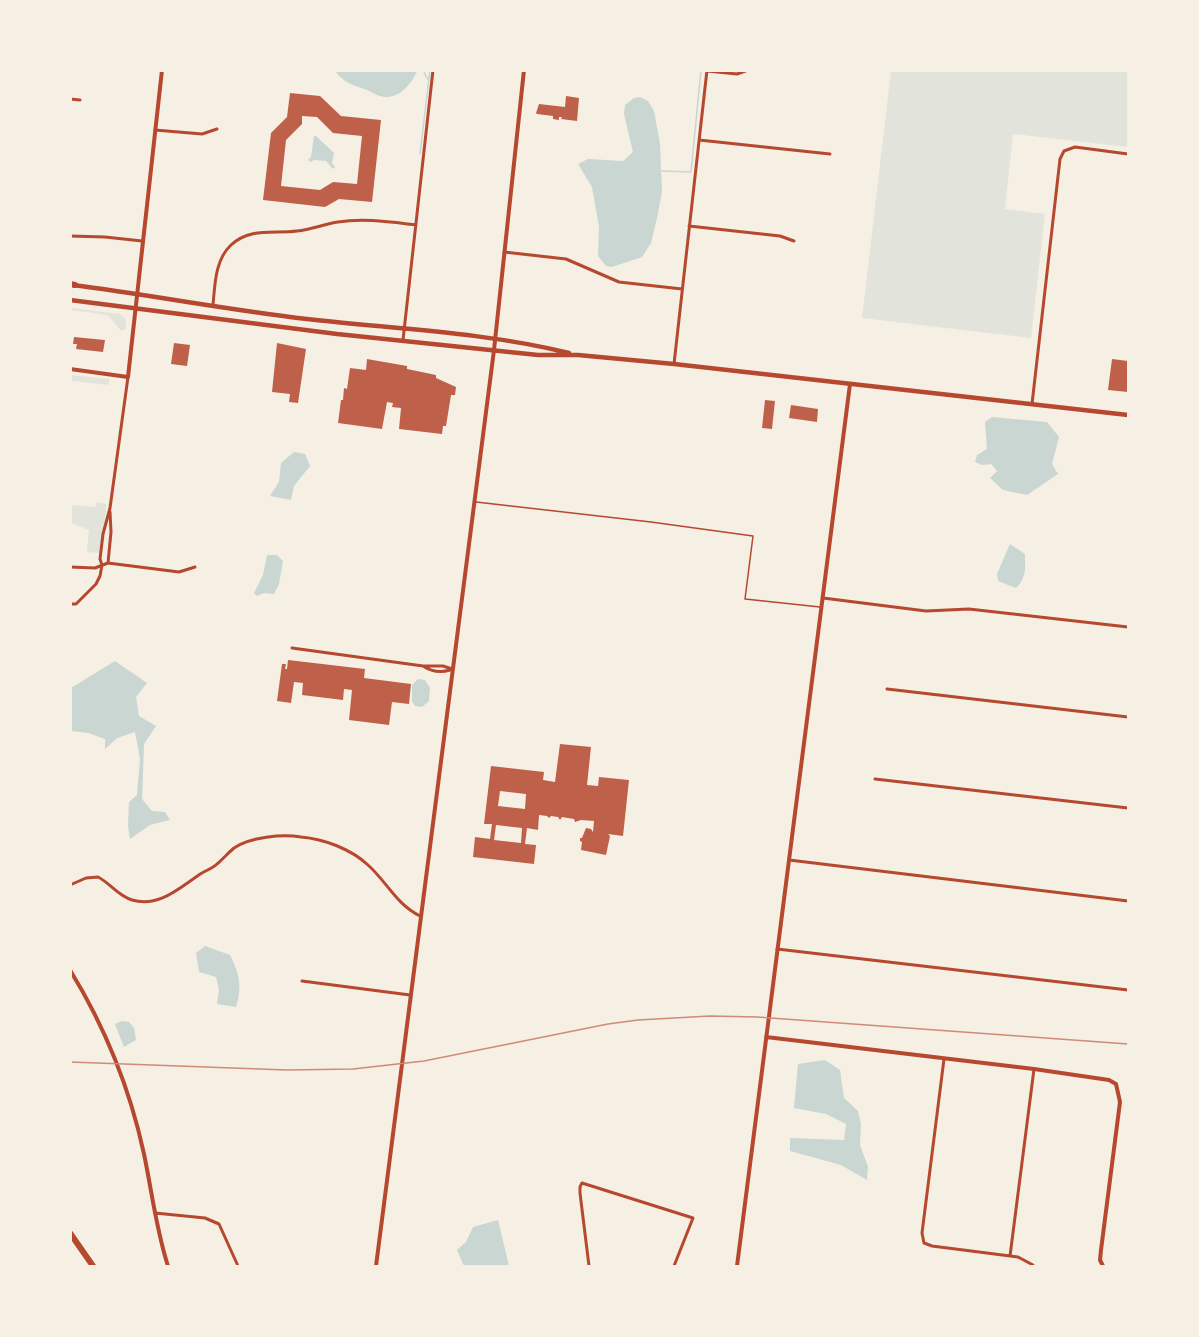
<!DOCTYPE html>
<html>
<head>
<meta charset="utf-8">
<style>
  body { margin:0 }
  #map { position:relative; width:1199px; height:1337px; overflow:hidden; background:#f6efe4; font-family:"Alegreya Sans",sans-serif }
  canvas { display:block }
  .frame { position:absolute; inset:0; border:72px solid #f6efe4; pointer-events:none }
</style>
</head>
<body>
<div id="map">
<canvas width="1199" height="1337"></canvas>
<div class="frame"></div>
</div>
<script>
const ctx = document.querySelector('canvas').getContext('2d');
ctx.lineJoin = 'round';
function paint(path, color) {
  ctx.fillStyle = color;
  ctx.fill(path, 'evenodd');
}
function trace(path, color, width, dash) {
  ctx.strokeStyle = color;
  ctx.lineWidth = width;
  ctx.lineCap = dash ? 'butt' : 'round';
  ctx.setLineDash(dash || []);
  ctx.stroke(path);
}
paint(new Path2D(`
  M 891,71 L 1128,71 L 1128,147 L 1013,134 L 1005,209 L 1045,214 L 1031,338 L 862,318 Z
  M 71,308 L 120,314 L 126,319 L 126,329 L 121,331 L 108,315 L 71,310 Z
  M 71,375 L 109,379 L 109,385 L 71,381 Z
  M 97,502 L 106,504 L 106,512 L 99,553 L 87,552 L 89,530 L 71,523 L 71,505 L 95,507 Z`), '#e2e4dc');
paint(new Path2D(`
  M 335,71 L 417,71 C 411,85 398,101 380,96 C 376,95 372,92 367,90 C 353,85 344,83 335,71 Z
  M 640,97 L 648,101 L 654,111 L 660,144 L 662,192 L 657,218 L 651,243 L 642,257 L 612,267 L 606,266 L 598,256 L 599,227 L 592,187 L 578,164 L 588,159 L 623,161 L 633,152 L 624,114 L 625,105 L 634,98 Z
  M 314,136 L 316,136 L 334,153 L 332,163 L 335,167 L 333,169 L 326,161 L 314,160 L 311,162 L 308,160 L 311,157 Z
  M 992,417 L 1047,422 L 1059,437 L 1052,464 L 1058,474 L 1027,495 L 1003,490 L 990,478 L 997,471 L 991,464 L 982,465 L 975,462 L 977,455 L 987,449 L 985,422 Z
  M 294,452 L 305,454 L 310,466 L 294,486 L 291,500 L 270,496 L 279,482 L 281,463 Z
  M 1010,544 L 1025,554 C 1025,567 1027,578 1016,588 L 998,581 L 997,574 Z
  M 267,555 L 277,555 L 283,561 L 279,584 L 274,594 L 264,593 L 257,596 L 254,593 L 263,575 Z
  M 115,661 L 147,683 L 136,697 L 139,716 L 156,726 L 144,744 L 142,799 L 152,811 L 165,812 L 170,820 L 150,825 L 130,839 L 128,826 L 129,802 L 137,795 L 140,759 L 135,732 L 117,738 L 105,749 L 105,739 L 88,733 L 71,731 L 71,688 Z
  M 418,679 L 425,680 L 430,688 L 429,701 L 422,707 L 415,706 L 412,701 L 412,685 Z
  M 205,946 L 230,955 C 240,975 242,986 236,1007 L 217,1004 L 219,990 L 216,977 L 199,972 L 196,953 Z
  M 122,1021 L 129,1022 L 134,1028 L 136,1040 L 124,1047 L 115,1024 Z
  M 825,1060 L 840,1070 L 844,1098 L 858,1111 L 861,1124 L 860,1145 L 868,1167 L 867,1180 L 841,1165 L 790,1151 L 790,1138 L 844,1140 L 846,1124 L 826,1114 L 794,1108 L 798,1064 Z
  M 498,1220 L 509,1266 L 464,1266 L 457,1250 L 466,1242 L 473,1227 Z`), '#c9d6d2');
trace(new Path2D(`
  M 423,70 L 428,80
  M 420,154 L 430,70
  M 662,171 L 691,172 L 701,70`), '#c9d6d2', 1.5);
paint(new Path2D(`
  M 290,93 L 320,96 L 341,116 L 381,120 L 372,202 L 339,199 L 325,207 L 263,200 L 271,133 L 287,117 ZM 302,116 L 317,117 L 333,133 L 362,136 L 357,184 L 333,182 L 320,190 L 281,186 L 286,140 L 302,124 Z
  M 566,96 L 579,98 L 577,121 L 561,119 L 562,117 L 559,117 L 559,120 L 553,119 L 553,116 L 537,114 L 536,113 L 539,104 L 565,107 Z
  M 74,337 L 105,340 L 103,352 L 76,349 L 77,344 L 73,344 Z
  M 174,343 L 190,345 L 187,366 L 171,364 Z
  M 277,343 L 306,349 L 298,403 L 289,402 L 290,394 L 272,392 Z
  M 367,359 L 407,366 L 407,369 L 436,375 L 436,378 L 456,387 L 455,395 L 451,395 L 446,426 L 443,426 L 442,434 L 399,429 L 401,408 L 392,407 L 393,403 L 387,402 L 382,429 L 338,423 L 341,400 L 343,400 L 344,388 L 347,389 L 350,368 L 366,370 Z
  M 1112,359 L 1128,361 L 1128,392 L 1108,390 Z
  M 765,400 L 775,401 L 772,429 L 762,428 Z
  M 791,405 L 818,409 L 817,422 L 789,418 Z
  M 288,660 L 365,669 L 364,678 L 411,684 L 409,704 L 392,702 L 389,725 L 349,720 L 352,690 L 344,689 L 343,700 L 302,695 L 303,683 L 294,682 L 291,703 L 277,701 L 282,664 L 286,664 L 285,669 L 287,669 Z
  M 560,744 L 591,747 L 587,785 L 598,786 L 599,777 L 629,780 L 623,836 L 608,834 L 610,836 L 606,855 L 581,850 L 582,842 L 580,841 L 580,838 L 582,838 L 586,828 L 591,829 L 593,832 L 594,821 L 581,820 L 575,822 L 574,819 L 562,817 L 560,820 L 558,817 L 551,816 L 549,818 L 547,816 L 539,815 L 538,830 L 527,828 L 525,844 L 536,845 L 534,864 L 473,857 L 475,837 L 490,839 L 492,824 L 484,824 L 491,766 L 544,772 L 543,780 L 555,782 ZM 500,791 L 526,794 L 525,809 L 498,806 ZM 496,825 L 522,828 L 521,843 L 494,840 Z`), '#bf614a');
trace(new Path2D(`
  M 476,502 L 651,522 L 753,536 L 745,599 L 820,607`), '#b5482f', 1.5);
trace(new Path2D(`
  M 707,71 L 737,74 L 748,70
  M 70,99 L 80,100
  M 155,130 L 202,134 L 217,129
  M 699,140 L 830,154
  M 689,226 L 780,236 L 794,241
  M 70,236 L 105,237 L 142,241
  M 504,252 L 566,259 L 619,282 L 682,289
  M 213,305 C 215,284 215,260 231,245 C 250,227 274,234 297,231 C 311,230 324,224 338,222 C 364,218 390,222 416,225
  M 403,340 L 433,70
  M 674,364 L 707,70
  M 1032,404 L 1060,159 L 1064,151 L 1075,147 L 1128,154
  M 108,563 L 111,532 L 110,512
  M 70,567 L 95,568 L 108,563 L 179,572 L 195,567
  M 823,598 L 926,611 L 969,609 L 1128,627
  M 70,604 L 76,604 L 96,584 L 100,576 L 102,565 L 100,559 L 103,534 L 110,508 L 128,377
  M 292,648 L 423,666 L 443,666 L 452,669
  M 423,666 C 432,672 440,673 450,670
  M 887,689 L 1128,717
  M 875,779 L 1128,808
  M 789,860 L 1128,901
  M 70,885 L 86,878 L 98,877 C 110,883 118,896 132,900 C 160,908 180,887 202,873 C 207,870 213,868 217,864 C 223,859 228,853 234,848 C 250,837 282,834 301,837 C 324,839 351,849 368,865 C 387,882 396,904 420,916
  M 777,949 L 1128,990
  M 302,981 L 410,995
  M 944,1059 L 922,1233 L 924,1243 L 932,1246 L 1018,1257 L 1033,1265
  M 155,1213 L 205,1218 L 219,1224 L 238,1266
  M 1010,1256 L 1034,1069
  M 589,1266 L 580,1193 L 580,1187 L 582,1183 L 693,1218 L 674,1266`), '#b5482f', 3);
trace(new Path2D(`
  M 70,369 L 128,377 L 162,70
  M 70,970 C 105,1027 130,1089 144,1154 C 152,1192 156,1229 168,1266
  M 766,1037 L 1034,1069 L 1109,1080 L 1116,1084 L 1120,1102 L 1101,1250 L 1100,1260 L 1103,1266
  M 376,1266 L 494,350 L 524,70
  M 737,1266 L 850,384`), '#b5482f', 4);
trace(new Path2D(`
  M 73,285 C 151,295 229,310 307,319 C 395,329 484,332 569,353
  M 70,300 L 337,334 L 538,355 L 578,355 L 674,364 L 1128,415`), '#b5482f', 4.5);
trace(new Path2D(`
  M 70,284 L 75,285
  M 70,1233 L 93,1266`), '#b5482f', 6);
trace(new Path2D(`
  M 70,1062 L 287,1070 L 353,1069 L 424,1061 L 608,1024 L 638,1020 L 710,1016 L 757,1017 L 1128,1044`), '#cf8b77', 1.5);
</script>
</body>
</html>
